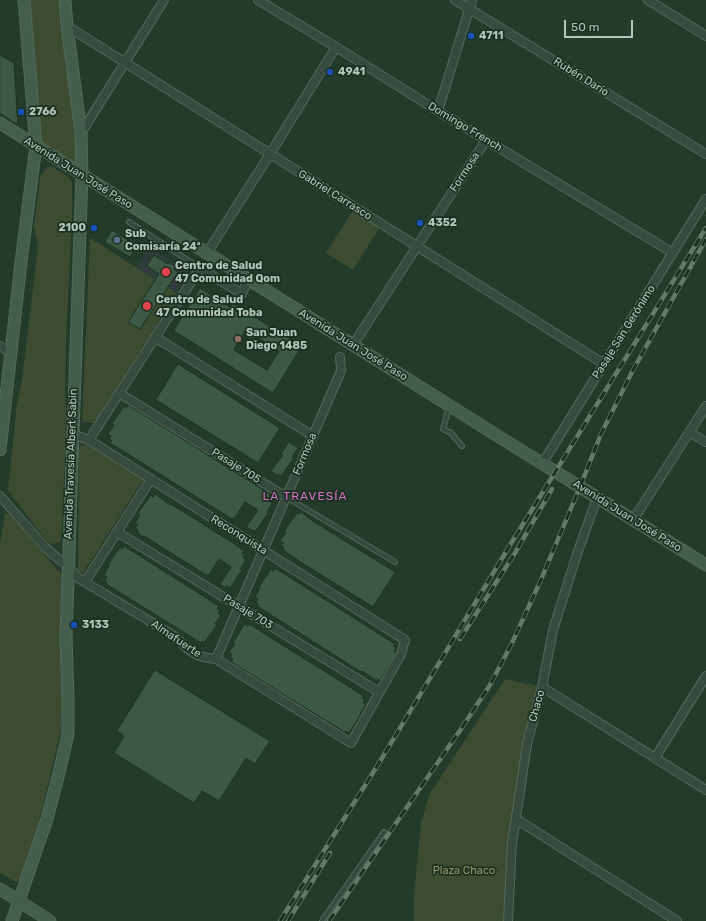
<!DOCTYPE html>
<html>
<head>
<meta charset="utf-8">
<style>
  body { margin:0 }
  #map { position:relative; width:706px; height:921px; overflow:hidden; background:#233b2a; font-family:Rubik,sans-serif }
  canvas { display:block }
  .scale { position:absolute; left:564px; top:20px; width:69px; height:18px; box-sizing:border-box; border:2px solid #b2c7b9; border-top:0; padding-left:5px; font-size:12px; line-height:14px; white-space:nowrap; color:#b2c7b9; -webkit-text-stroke:3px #1c3022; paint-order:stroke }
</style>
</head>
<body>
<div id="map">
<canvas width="706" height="921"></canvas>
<div class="scale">50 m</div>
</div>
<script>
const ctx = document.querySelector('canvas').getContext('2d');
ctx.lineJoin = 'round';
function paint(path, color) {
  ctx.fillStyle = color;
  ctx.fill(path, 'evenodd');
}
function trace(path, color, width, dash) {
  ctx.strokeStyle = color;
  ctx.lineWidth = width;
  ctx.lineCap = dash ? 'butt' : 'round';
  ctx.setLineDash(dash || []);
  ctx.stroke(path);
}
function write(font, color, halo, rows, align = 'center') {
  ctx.font = font + ' Rubik,sans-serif';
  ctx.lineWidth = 3.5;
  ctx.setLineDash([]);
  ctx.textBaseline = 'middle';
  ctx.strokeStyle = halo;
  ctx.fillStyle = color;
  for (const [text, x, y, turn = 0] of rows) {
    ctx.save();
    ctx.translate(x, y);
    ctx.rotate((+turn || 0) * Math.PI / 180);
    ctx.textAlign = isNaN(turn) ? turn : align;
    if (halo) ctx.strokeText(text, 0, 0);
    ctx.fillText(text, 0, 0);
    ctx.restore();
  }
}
paint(new Path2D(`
  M 149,247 L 186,270 L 188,275 L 177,293 L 136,267 Z`), '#2e3c3a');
paint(new Path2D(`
  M 24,0 L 65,0 L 82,175 L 36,146 Z
  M 51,166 L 70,178 L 72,183 L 72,220 L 67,318 L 65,389 L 67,419 L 61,542 L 53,544 L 47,541 L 8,491 L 17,403 L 22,380 L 38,246 L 34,226 L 40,177 L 46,168 Z
  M 353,210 L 380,227 L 353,270 L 326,253 Z
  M 90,238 L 177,293 L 94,423 L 82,422 Z
  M 84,445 L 87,445 L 143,480 L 83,573 L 78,571 L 79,451 L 80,446 Z
  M 5,513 L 11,516 L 63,576 L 63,694 L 61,730 L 38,826 L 23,878 L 16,882 L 0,873 L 0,544 Z
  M 505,679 L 542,687 L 527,744 L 508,921 L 414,921 L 414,896 L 421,823 L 429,795 Z`), '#3c4c31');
const building = new Path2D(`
  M 0,55 L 14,63 L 18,125 L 0,114 Z
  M 112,230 L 137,246 L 130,257 L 105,242 Z
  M 154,255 L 168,264 L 169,262 L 176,267 L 174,270 L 178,272 L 140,329 L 128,322 L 159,274 L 147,266 Z
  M 200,288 L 230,307 L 232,303 L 302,346 L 273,393 L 174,331 ZM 246,330 L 279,351 L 267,370 L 234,350 Z
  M 178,364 L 280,428 L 258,463 L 156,400 Z
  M 128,405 L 270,494 L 269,496 L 272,498 L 269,501 L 272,503 L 267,512 L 268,513 L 256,531 L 254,530 L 253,531 L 246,527 L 258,510 L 245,502 L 234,519 L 232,519 L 110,443 L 112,441 L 109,439 L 111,436 L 108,434 L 114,425 L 112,424 L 124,406 L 126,408 Z
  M 289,442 L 298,448 L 292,457 L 294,458 L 284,472 L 282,476 L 279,474 L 278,476 L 271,471 L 283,455 L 281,454 Z
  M 155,494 L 170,505 L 171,504 L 230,541 L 244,551 L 242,553 L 245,555 L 243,558 L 246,560 L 240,569 L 242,570 L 230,588 L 227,586 L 226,588 L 220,584 L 231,567 L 219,559 L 209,575 L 206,575 L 144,536 L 143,537 L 137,532 L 138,530 L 135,528 L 138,525 L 135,523 L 140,515 L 138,513 L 151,495 L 153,497 Z
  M 301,512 L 308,517 L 308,518 L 395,572 L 373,607 L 302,563 L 283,550 L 284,547 L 281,546 L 284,543 L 280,541 L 286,532 L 284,531 L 297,513 L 299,514 Z
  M 124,546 L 219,606 L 217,608 L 220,610 L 218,613 L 221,615 L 215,624 L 217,625 L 204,643 L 202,641 L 201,643 L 106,584 L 107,582 L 104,580 L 107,577 L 104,575 L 109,566 L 108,565 L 120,547 L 122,549 Z
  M 275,568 L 395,644 L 393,646 L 396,648 L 394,651 L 396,653 L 380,681 L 378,679 L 377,681 L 362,671 L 361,672 L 257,606 L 258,604 L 256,602 L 258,599 L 255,597 L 260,588 L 259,587 L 271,569 L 273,571 Z
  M 245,624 L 248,626 L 249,624 L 364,696 L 362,698 L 365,700 L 363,703 L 366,705 L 360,713 L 361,714 L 349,733 L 347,731 L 346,733 L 231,662 L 233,659 L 230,657 L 232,654 L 229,652 L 235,644 L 233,643 Z
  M 155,670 L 270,741 L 255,764 L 246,758 L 219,801 L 202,791 L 194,803 L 114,753 L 124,736 L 117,731 Z`);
paint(building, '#3c5945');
trace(building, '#1e3224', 1);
const lane = new Path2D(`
  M 129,222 L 200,268
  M 449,407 L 443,429 L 451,433 L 462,446
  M 286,497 L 395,562
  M 322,921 L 384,832`);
const street = new Path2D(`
  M 258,0 L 336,47 L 438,111 L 673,253
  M 455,0 L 706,154
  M 648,0 L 706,36
  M 67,26 L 604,364
  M 438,111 L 472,0
  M 81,133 L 164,0
  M 207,253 L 270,154 L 336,47
  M 155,337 L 313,436
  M 353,345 L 486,140
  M 0,346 L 10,352
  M 119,393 L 286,497
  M 689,432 L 706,442
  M 89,440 L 200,268 L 242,294 L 248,279
  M 542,464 L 706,199
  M 0,496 L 45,547 L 57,558 L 67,565 L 74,573 L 78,578 L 176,637 C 188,651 197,658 216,659 L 351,743 L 401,654 L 405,640 L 89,440 L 72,434
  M 633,520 L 706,406
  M 117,532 L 379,692
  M 85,582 L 151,479
  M 216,659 L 341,371 L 340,357
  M 542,687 L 706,790
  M 655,758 L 706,676
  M 516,819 L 677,921
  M 508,921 L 512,844 L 527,744 L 542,687 L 553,630 L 577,554 L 597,498`);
const secondary = new Path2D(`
  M 0,123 L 509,443 L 706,565
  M 0,450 L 21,262 L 36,146 L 24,0
  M 0,889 L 50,921
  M 12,921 L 47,819 L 59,773 L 68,734 L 68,697 L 66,637 L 82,175 L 81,133 L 67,26 L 65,0`);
trace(lane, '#55695b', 6);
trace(street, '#55695b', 10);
trace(secondary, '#55695b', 13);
trace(lane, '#364b3d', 4);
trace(street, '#364b3d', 8);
trace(secondary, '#445e4e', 11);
const rail = new Path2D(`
  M 460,639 L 515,553 L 552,489
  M 280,921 L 379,763 L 507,550 L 706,228
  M 288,921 L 330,853
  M 329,921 L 416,794 L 461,729 L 490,685 L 512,643 L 540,582 L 580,487 L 601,434 L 632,372 L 706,239`);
trace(rail, '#617a6a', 4.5);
trace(rail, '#1c3022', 3, [9]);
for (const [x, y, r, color] of [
  [471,36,4,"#1a4fb4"],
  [330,72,4,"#1a4fb4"],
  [21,112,4,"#1a4fb4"],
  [420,223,4,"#1a4fb4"],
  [94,228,4,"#1a4fb4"],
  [117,240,4,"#5c6f8a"],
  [166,272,5,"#e0444e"],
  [147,306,5,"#e0444e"],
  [238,339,4,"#8d6e63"],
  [74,625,4,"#1a4fb4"]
]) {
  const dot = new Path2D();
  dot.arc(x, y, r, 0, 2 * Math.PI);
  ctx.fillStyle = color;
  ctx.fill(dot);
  trace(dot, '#1c3022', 1.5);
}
write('bold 11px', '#b2c7b9', '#1c3022', [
  ["4711",479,36],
  ["4941",338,72],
  ["2766",29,112],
  ["4352",428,223],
  ["2100",86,228,"right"],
  ["Sub",125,234],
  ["Comisaría 24ª",125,247],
  ["Centro de Salud",175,266],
  ["47 Comunidad Qom",175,279],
  ["Centro de Salud",156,300],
  ["47 Comunidad Toba",156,313],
  ["San Juan",246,333],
  ["Diego 1485",246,346],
  ["3133",82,625]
], 'left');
write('11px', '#b2c7b9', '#1c3022', [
  ["Rubén Darío",581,77,32],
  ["Domingo French",465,127,31],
  ["Formosa",465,172,-57],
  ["Avenida Juan José Paso",78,173,32],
  ["Gabriel Carrasco",335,195,32],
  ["Pasaje San Gerónimo",624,332,-58],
  ["Avenida Juan José Paso",353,345,32],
  ["Formosa",305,454,-67],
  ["Avenida Travesía Albert Sabin",71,464,-88],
  ["Pasaje 705",236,466,32],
  ["Avenida Juan José Paso",627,516,32],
  ["Reconquista",239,535,32],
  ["Pasaje 703",248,612,31],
  ["Almafuerte",176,639,34],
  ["Chaco",537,706,-75]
]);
write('11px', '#979669', '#1c3022', [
  ["Plaza Chaco",464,871]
]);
ctx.letterSpacing = '1px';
write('12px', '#d671c5', '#1c3022', [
  ["LA TRAVESÍA",305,497]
]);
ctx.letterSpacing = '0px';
</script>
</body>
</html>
